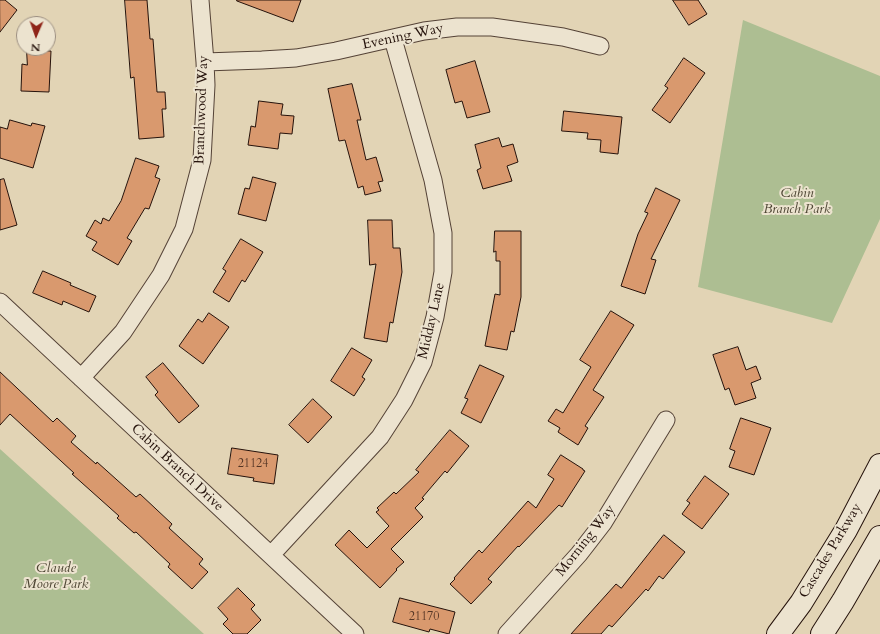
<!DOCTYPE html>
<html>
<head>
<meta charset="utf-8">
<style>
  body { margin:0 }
  #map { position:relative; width:880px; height:634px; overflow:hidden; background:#e2d4b5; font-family:Cardo,serif }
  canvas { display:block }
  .north { position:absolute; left:16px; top:16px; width:40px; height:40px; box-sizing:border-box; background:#ece3cf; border:1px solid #9c8f81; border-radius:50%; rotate:182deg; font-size:11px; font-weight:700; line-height:16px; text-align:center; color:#25120b }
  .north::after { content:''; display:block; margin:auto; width:14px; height:18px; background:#8f2418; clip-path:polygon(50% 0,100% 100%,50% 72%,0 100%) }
</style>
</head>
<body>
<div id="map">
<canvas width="880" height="634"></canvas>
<div class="north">N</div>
</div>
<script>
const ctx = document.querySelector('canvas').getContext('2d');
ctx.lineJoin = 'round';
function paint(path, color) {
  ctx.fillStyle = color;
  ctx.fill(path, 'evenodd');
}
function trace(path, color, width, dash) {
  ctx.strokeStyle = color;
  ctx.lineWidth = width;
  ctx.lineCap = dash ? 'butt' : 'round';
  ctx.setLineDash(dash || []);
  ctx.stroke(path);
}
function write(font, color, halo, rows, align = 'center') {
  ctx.font = font + ' Cardo,serif';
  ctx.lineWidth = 4;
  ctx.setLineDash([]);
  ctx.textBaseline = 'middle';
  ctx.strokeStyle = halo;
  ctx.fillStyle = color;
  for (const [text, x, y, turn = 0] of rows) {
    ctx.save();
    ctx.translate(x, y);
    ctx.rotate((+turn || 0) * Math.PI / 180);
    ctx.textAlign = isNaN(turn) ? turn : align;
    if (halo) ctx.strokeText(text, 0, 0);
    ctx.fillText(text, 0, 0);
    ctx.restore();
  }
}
paint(new Path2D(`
  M 743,20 L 880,76 L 880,219 L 832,323 L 698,287 Z
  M 0,449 L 204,634 L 0,634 Z`), '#adbe92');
const building = new Path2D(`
  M 0,0 L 5,0 L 17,10 L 0,32 Z
  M 125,0 L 147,0 L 150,39 L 153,39 L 157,92 L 165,92 L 166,109 L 162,109 L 164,137 L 139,139 L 134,77 L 131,78 Z
  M 237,0 L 301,0 L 293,22 L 237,1 Z
  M 673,0 L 698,0 L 707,14 L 689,25 Z
  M 27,51 L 51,51 L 49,92 L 21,91 L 22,64 L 27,65 Z
  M 684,58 L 705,73 L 670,123 L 652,110 L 668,88 L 665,86 Z
  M 475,61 L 490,112 L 467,118 L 462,101 L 455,103 L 446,70 Z
  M 352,84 L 361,120 L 357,120 L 366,160 L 376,157 L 383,181 L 378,182 L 381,191 L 365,195 L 363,186 L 358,188 L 345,140 L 339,141 L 328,89 Z
  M 259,101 L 283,104 L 281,115 L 294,116 L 292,134 L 280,133 L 278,149 L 248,145 L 251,126 L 255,127 Z
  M 564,111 L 622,117 L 618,154 L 600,152 L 601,140 L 587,139 L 588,133 L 562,131 Z
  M 10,120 L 31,126 L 32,123 L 45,126 L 33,168 L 0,158 L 0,127 L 7,129 Z
  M 499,138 L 502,147 L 513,144 L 518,162 L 507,166 L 512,181 L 483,189 L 477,170 L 481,168 L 475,145 Z
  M 136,158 L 159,166 L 155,177 L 160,179 L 149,209 L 145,208 L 127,238 L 132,241 L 118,265 L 92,250 L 97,242 L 86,236 L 95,220 L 101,224 L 103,218 L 109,221 L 121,201 Z
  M 253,177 L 276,183 L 266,221 L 238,214 L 245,188 L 249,189 Z
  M 4,179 L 17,225 L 0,230 L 0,180 Z
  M 656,188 L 680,200 L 651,259 L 656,260 L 645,294 L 621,286 L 638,234 L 648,213 L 645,212 Z
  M 368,220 L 392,220 L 393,248 L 400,248 L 402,272 L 393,323 L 390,322 L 387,342 L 364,338 L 376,264 L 370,265 Z
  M 495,231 L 521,231 L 521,297 L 514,332 L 511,331 L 507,350 L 485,346 L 495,294 L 500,295 L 500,261 L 496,261 L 496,251 L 494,252 Z
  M 241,239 L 263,252 L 245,282 L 242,280 L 229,302 L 213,292 L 226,271 L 223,269 Z
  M 43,271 L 71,283 L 70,285 L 96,296 L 89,312 L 63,301 L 62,305 L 33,293 Z
  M 611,311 L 634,325 L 593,390 L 604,397 L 585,426 L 588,428 L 578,445 L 558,432 L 560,428 L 548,421 L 556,409 L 563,413 L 591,367 L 580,360 Z
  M 209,313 L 229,327 L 203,364 L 179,346 L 198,319 L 202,322 Z
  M 738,347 L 746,370 L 756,366 L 761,379 L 751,383 L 756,398 L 735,405 L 729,388 L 725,390 L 713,355 Z
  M 352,348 L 372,360 L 362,377 L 365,379 L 354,396 L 331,381 Z
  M 163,363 L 199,406 L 179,423 L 155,395 L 158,392 L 146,377 Z
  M 480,365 L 504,376 L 481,423 L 461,413 L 468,399 L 465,398 Z
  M 0,372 L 53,422 L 57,418 L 76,436 L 71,442 L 96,464 L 97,462 L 136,497 L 140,494 L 172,524 L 169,528 L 203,559 L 199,564 L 208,572 L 192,589 L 168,567 L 170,564 L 136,532 L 134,533 L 117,518 L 119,516 L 72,474 L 74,473 L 10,414 L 0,425 Z
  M 313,399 L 332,417 L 308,443 L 289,425 Z
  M 741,418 L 771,428 L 754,475 L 729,467 L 735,451 L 730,449 Z
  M 450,430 L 469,446 L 447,473 L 445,471 L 422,498 L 424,499 L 415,508 L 423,517 L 391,549 L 404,562 L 396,569 L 397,570 L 380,588 L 335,545 L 349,530 L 367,548 L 389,526 L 376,512 L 379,510 L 377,508 L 394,492 L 396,494 L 419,472 L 416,470 Z
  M 232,448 L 278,455 L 274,484 L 253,481 L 254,478 L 228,474 Z
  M 561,455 L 583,469 L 583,470 L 585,471 L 562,507 L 559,505 L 519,547 L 518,546 L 488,579 L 492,582 L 471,604 L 450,584 L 455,579 L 454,578 L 479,550 L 482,553 L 528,501 L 536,508 L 554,479 L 548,475 Z
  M 705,476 L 729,494 L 702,529 L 682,514 L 690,503 L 687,501 Z
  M 664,535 L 685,552 L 663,579 L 659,576 L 648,591 L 646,589 L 612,627 L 609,625 L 601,634 L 571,634 L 616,584 L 621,588 Z
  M 238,588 L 255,605 L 251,609 L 261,620 L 247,634 L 233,634 L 223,624 L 228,619 L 218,608 Z
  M 400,598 L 455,612 L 449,634 L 430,629 L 429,632 L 393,622 Z`);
paint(building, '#d9996e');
trace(building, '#25120b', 1);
const minor = new Path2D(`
  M 205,62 L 262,60 L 296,58 L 336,51 L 424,31 L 457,27 L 492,27 L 563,37 L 600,46
  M 0,302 L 355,634
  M 81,378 L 123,332 L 161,275 L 184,229 L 202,160 L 206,85 L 205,62 L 200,0
  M 271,555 L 380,437 L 404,400 L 423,362 L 435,317 L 443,272 L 443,233 L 433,180 L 393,39
  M 507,634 L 579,554 L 603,523 L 666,420`);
const secondary = new Path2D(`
  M 778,634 L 801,603 L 846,530 L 880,465
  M 822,634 L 843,601 L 880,537`);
trace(minor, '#544236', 19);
trace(secondary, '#25120b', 24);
trace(minor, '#ece3cf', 17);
trace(secondary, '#ece3cf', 22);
write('12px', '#523424', null, [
  ["21124",253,464],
  ["21170",424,617]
]);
write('14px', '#25120b', '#ece3cf', [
  ["Evening Way",403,37,-12],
  ["Branchwood Way",202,110,-88],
  ["Midday Lane",432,321,-77],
  ["Cabin Branch Drive",177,468,43],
  ["Morning Way",586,541,-52],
  ["Cascades Parkway",831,551,-59]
]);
write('italic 14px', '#4e4634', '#ece3cf', [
  ["Cabin",797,194],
  ["Branch Park",797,210],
  ["Claude",56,569],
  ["Moore Park",56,585]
]);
</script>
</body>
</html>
